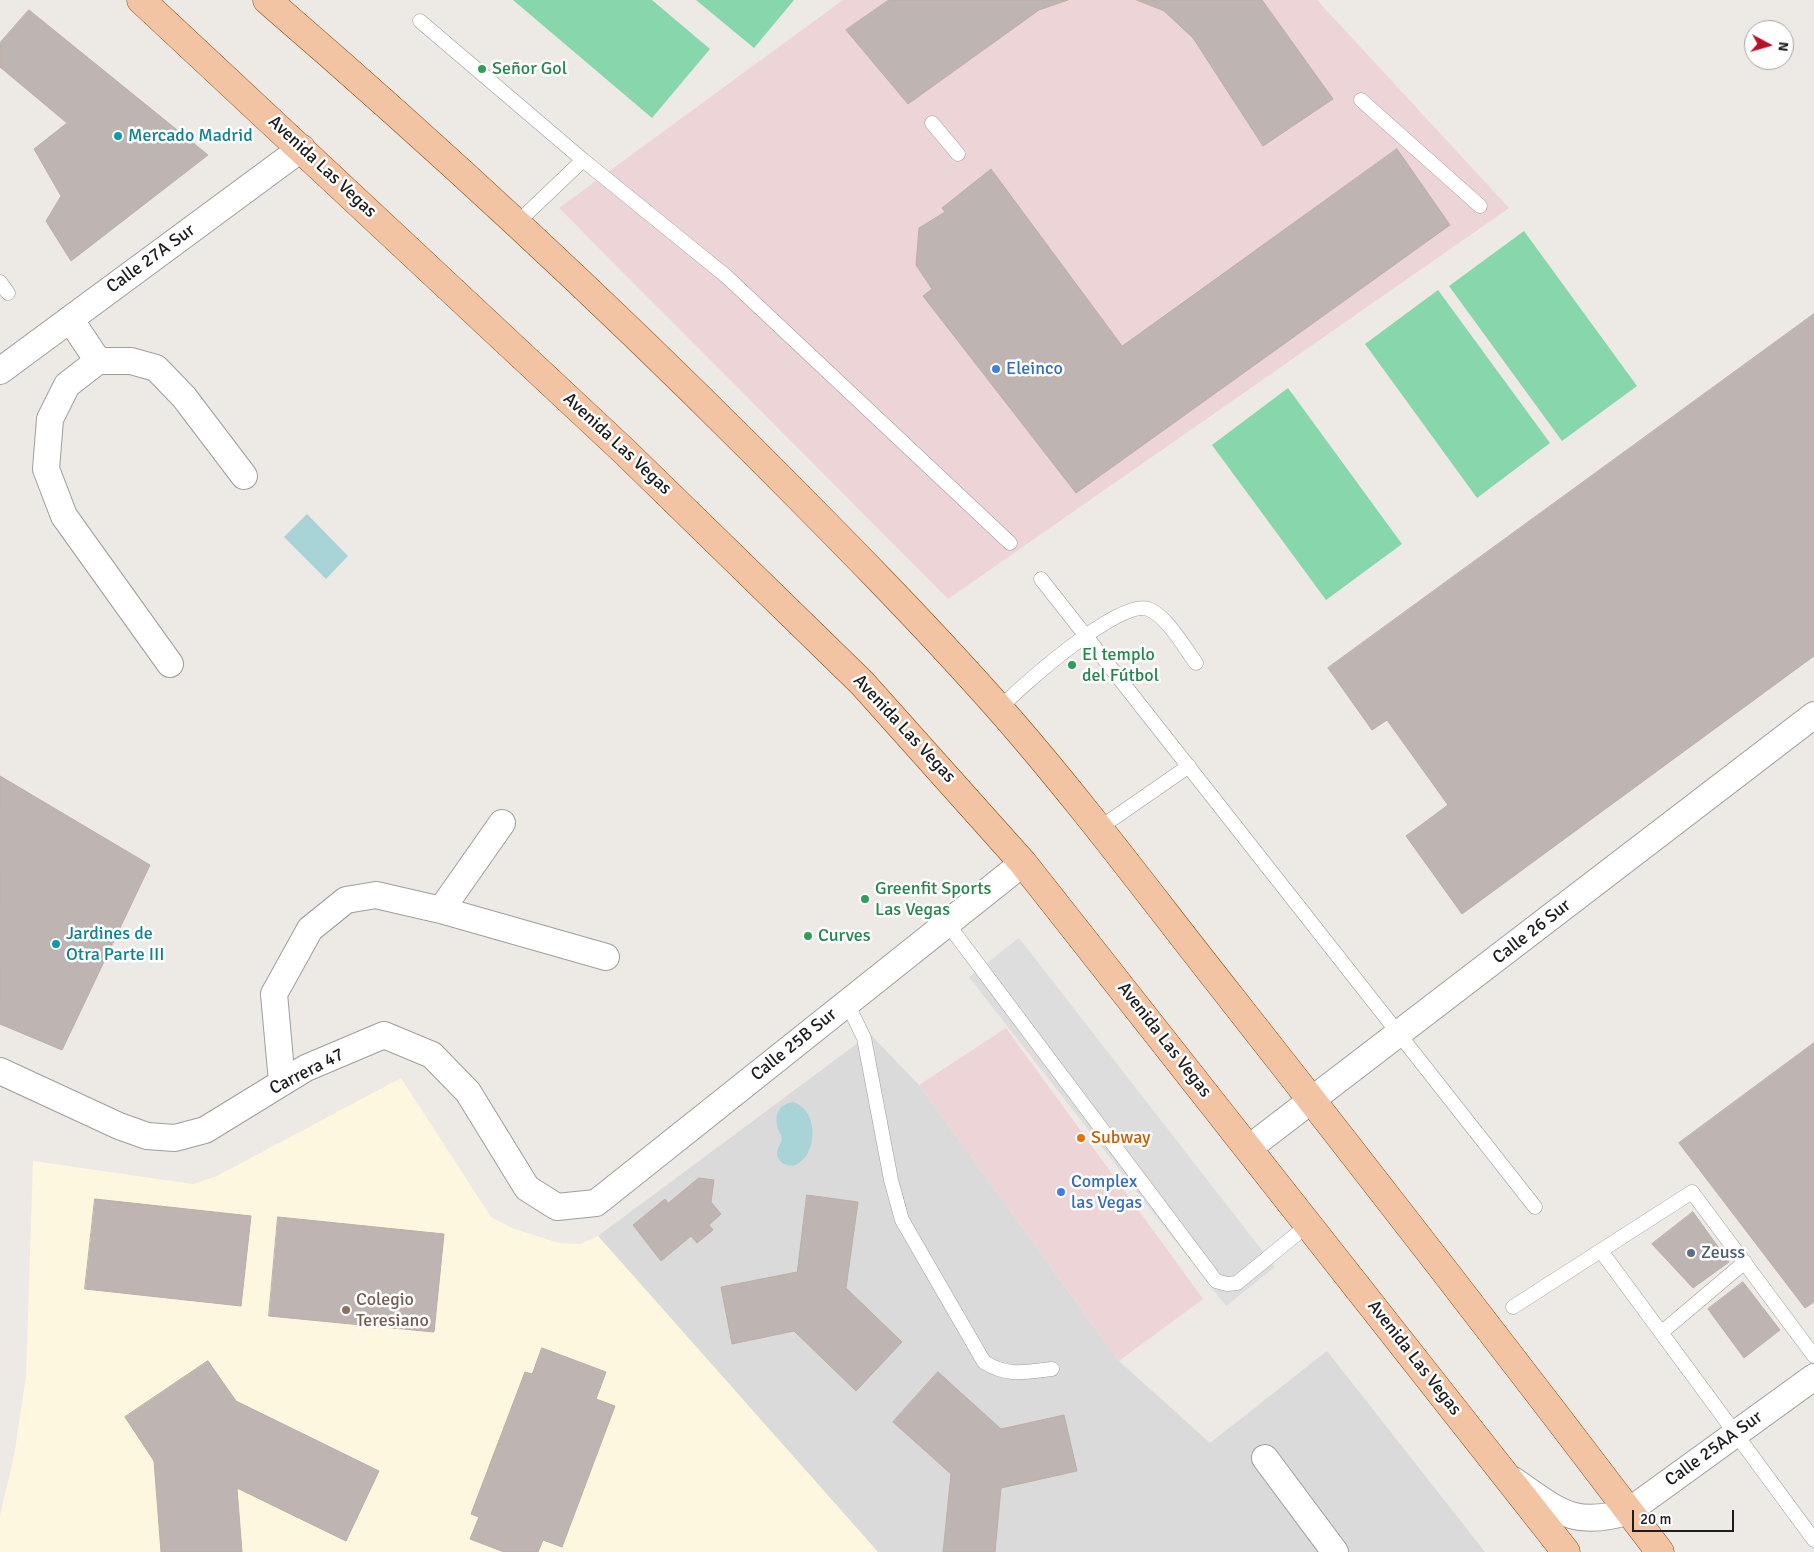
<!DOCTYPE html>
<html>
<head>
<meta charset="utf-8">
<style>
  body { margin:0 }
  #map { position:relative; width:1814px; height:1552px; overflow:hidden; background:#ede9e4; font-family:Signika,sans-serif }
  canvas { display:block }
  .north { position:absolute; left:1744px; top:20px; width:50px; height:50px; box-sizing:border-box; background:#fff; border:1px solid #a5a5a5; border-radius:50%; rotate:96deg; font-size:14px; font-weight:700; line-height:20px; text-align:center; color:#1d1d1d }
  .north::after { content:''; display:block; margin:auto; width:18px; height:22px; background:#b9112b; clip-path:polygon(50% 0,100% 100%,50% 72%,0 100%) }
  .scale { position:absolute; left:1632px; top:1510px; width:102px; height:22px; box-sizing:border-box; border:2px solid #1d1d1d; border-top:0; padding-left:6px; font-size:15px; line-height:18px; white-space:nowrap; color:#1d1d1d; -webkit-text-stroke:4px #fff; paint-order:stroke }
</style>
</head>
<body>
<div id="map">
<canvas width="1814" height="1552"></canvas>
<div class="north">N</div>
<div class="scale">20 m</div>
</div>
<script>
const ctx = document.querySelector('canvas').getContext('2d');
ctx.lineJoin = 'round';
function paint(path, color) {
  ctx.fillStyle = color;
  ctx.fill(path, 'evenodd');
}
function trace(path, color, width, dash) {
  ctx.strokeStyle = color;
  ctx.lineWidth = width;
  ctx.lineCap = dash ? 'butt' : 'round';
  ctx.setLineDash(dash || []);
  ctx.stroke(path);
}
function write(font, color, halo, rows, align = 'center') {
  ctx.font = font + ' Signika,sans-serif';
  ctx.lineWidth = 5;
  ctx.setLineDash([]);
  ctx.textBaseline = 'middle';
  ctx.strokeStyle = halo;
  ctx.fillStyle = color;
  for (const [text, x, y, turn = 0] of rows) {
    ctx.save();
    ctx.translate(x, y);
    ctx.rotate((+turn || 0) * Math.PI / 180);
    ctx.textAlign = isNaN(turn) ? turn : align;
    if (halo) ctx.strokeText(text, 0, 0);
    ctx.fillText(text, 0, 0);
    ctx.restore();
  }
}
paint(new Path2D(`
  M 870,1034 L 919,1085 L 1119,1361 L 1210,1443 L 1327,1351 L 1485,1552 L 878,1552 L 598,1236 Z`), '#dbdada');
paint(new Path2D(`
  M 843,0 L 1317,0 L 1509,208 L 948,599 L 559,208 Z
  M 1006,1028 L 1203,1299 L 1119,1361 L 919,1085 Z`), '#edd4d7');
paint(new Path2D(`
  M 401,1078 L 491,1217 L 512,1228 L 559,1243 L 581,1244 L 598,1236 L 878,1552 L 0,1552 L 0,1515 L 14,1456 L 26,1376 L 33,1161 L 193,1184 L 217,1176 Z`), '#fcf7de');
paint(new Path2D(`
  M 513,0 L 652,0 L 710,49 L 652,118 Z
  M 696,0 L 794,0 L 754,48 Z
  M 1524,231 L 1637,386 L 1562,441 L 1449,286 Z
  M 1438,290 L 1550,443 L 1477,498 L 1365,344 Z
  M 1288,388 L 1402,544 L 1326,600 L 1212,445 Z`), '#88d6ac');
paint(new Path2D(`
  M 1019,938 L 1275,1267 L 1226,1306 L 969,977 Z`), '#ddd');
paint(new Path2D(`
  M 307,514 L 348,556 L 326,579 L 284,537 Z
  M 793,1102 C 818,1110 818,1150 799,1163 C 791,1169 779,1164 777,1155 C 776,1149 782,1143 782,1137 C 773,1123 774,1105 793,1102 Z`), '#a8d4d7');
const building = new Path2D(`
  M 889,0 L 1068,0 L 1039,10 L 908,104 L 846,30 Z
  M 1137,0 L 1262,0 L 1333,99 L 1263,146 L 1193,38 L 1164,11 Z
  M 29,10 L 208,155 L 71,261 L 46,221 L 61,196 L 34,149 L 67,123 L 0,67 L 0,43 Z
  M 1397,149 L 1450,225 L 1076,493 L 923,296 L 932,289 L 916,265 L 919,228 L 945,212 L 942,208 L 991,169 L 1122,346 Z
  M 1814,314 L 1814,656 L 1462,914 L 1406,836 L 1448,805 L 1387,720 L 1372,730 L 1328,668 Z
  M 0,776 L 150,865 L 62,1050 L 0,1024 Z
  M 1814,1043 L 1814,1302 L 1805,1308 L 1679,1143 Z
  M 699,1178 L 714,1180 L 711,1202 L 721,1214 L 709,1225 L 713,1230 L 697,1243 L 691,1236 L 661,1261 L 633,1225 L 665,1199 L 668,1203 Z
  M 807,1195 L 858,1202 L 846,1288 L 902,1342 L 856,1391 L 794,1331 L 732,1344 L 721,1287 L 797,1272 Z
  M 95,1199 L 251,1216 L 241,1306 L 85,1289 Z
  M 1693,1212 L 1729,1262 L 1693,1288 L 1652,1244 Z
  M 278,1217 L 444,1234 L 434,1332 L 269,1316 Z
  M 1743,1282 L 1780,1330 L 1744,1358 L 1708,1309 Z
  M 542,1348 L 606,1372 L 596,1399 L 615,1406 L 562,1547 L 543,1540 L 538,1552 L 504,1552 L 470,1539 L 479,1517 L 471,1514 L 525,1372 L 532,1374 Z
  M 208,1361 L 236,1401 L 379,1471 L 346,1541 L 237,1488 L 242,1552 L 161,1552 L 154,1461 L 125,1417 Z
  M 938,1372 L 1001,1429 L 1064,1415 L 1077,1471 L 1001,1488 L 995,1552 L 943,1552 L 951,1474 L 893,1422 Z`);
paint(building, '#beb4b1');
trace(building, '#beaea8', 1);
const service = new Path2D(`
  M 420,21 L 583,160 L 726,276 L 1010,543
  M 1361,100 L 1480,206
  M 932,123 L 958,154
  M 517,223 L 583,160
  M 0,282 L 8,293
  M 1041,579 L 1535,1207
  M 999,709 C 1020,687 1120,598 1148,609 C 1166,615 1184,647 1196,663
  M 1098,829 L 1189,766
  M 947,923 L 1216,1281 L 1227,1284 L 1237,1283 L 1309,1224
  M 847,1003 L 864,1038 L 891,1180 L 902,1220 L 984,1362 C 1008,1377 1025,1372 1052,1369
  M 1601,1251 L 1814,1540
  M 1513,1307 L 1692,1192 L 1814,1356
  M 1662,1332 L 1745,1262`);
const minor = new Path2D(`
  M 70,319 L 98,361 L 67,385 L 50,419 L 46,469 L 64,516 L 170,664
  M 98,361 L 131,361 L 156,368 L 184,397 L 244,476
  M 0,371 L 302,148
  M 441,910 L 502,823
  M 0,1071 L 119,1126 L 147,1136 L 175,1138 L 205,1130 L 306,1068 L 384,1035 L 432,1055 L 468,1092 L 527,1188 L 557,1207 L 596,1203 L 1023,863
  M 282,1082 L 274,994 L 310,929 L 346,900 L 376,895 L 441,910 L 606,957
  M 1249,1148 L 1814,715
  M 1265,1458 L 1335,1552
  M 1513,1480 C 1557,1510 1573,1529 1629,1511 L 1814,1377`);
const primary = new Path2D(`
  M 141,0 L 624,451 L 862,683 L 1023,863 L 1566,1552
  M 267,0 C 434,144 596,294 752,450 C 836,534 920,619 999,708 C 1080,800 1153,899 1229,995 C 1374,1179 1518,1365 1660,1552`);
trace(service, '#9e9e9e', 15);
trace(minor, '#9e9e9e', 28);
trace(primary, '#8a4d0d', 29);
trace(service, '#fff', 14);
trace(minor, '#fff', 26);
trace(primary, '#f3c4a3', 28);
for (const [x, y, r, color] of [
  [482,69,5,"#2e9e5b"],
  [118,136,5,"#0f9aa8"],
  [996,369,5,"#3f7fe0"],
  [1072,665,5,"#2e9e5b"],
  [865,899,5,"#2e9e5b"],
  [808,936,5,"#2e9e5b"],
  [56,944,5,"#0f9aa8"],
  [1081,1138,5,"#e8710a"],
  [1061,1192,5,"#3f7fe0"],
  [1691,1253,5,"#5c6f8a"],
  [346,1310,5,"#8d6e63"]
]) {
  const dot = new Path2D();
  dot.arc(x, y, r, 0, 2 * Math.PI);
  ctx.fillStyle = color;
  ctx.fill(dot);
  trace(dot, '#fff', 2);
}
write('18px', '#27864d', '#fff', [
  ["Señor Gol",492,69],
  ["El templo",1082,655],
  ["del Fútbol",1082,676],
  ["Greenfit Sports",875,889],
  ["Las Vegas",875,910],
  ["Curves",818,936]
], 'left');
write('18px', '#0d838f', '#fff', [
  ["Mercado Madrid",128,136],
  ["Jardines de",66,934],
  ["Otra Parte III",66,955]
], 'left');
write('18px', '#1d1d1d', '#fff', [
  ["Avenida Las Vegas",322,167,43],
  ["Calle 27A Sur",151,259,-36],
  ["Avenida Las Vegas",617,444,43],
  ["Avenida Las Vegas",904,729,47],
  ["Calle 26 Sur",1532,932,-38],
  ["Avenida Las Vegas",1164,1040,52],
  ["Calle 25B Sur",794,1045,-39],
  ["Carrera 47",307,1072,-27],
  ["Avenida Las Vegas",1414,1358,52],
  ["Calle 25AA Sur",1714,1449,-36]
]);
write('18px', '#366cbe', '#fff', [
  ["Eleinco",1006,369],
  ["Complex",1071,1182],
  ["las Vegas",1071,1203]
], 'left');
write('18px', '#c56008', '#fff', [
  ["Subway",1091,1138]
], 'left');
write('18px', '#4e5e75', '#fff', [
  ["Zeuss",1701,1253]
], 'left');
write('18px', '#785e54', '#fff', [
  ["Colegio",356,1300],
  ["Teresiano",356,1321]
], 'left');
</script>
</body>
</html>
